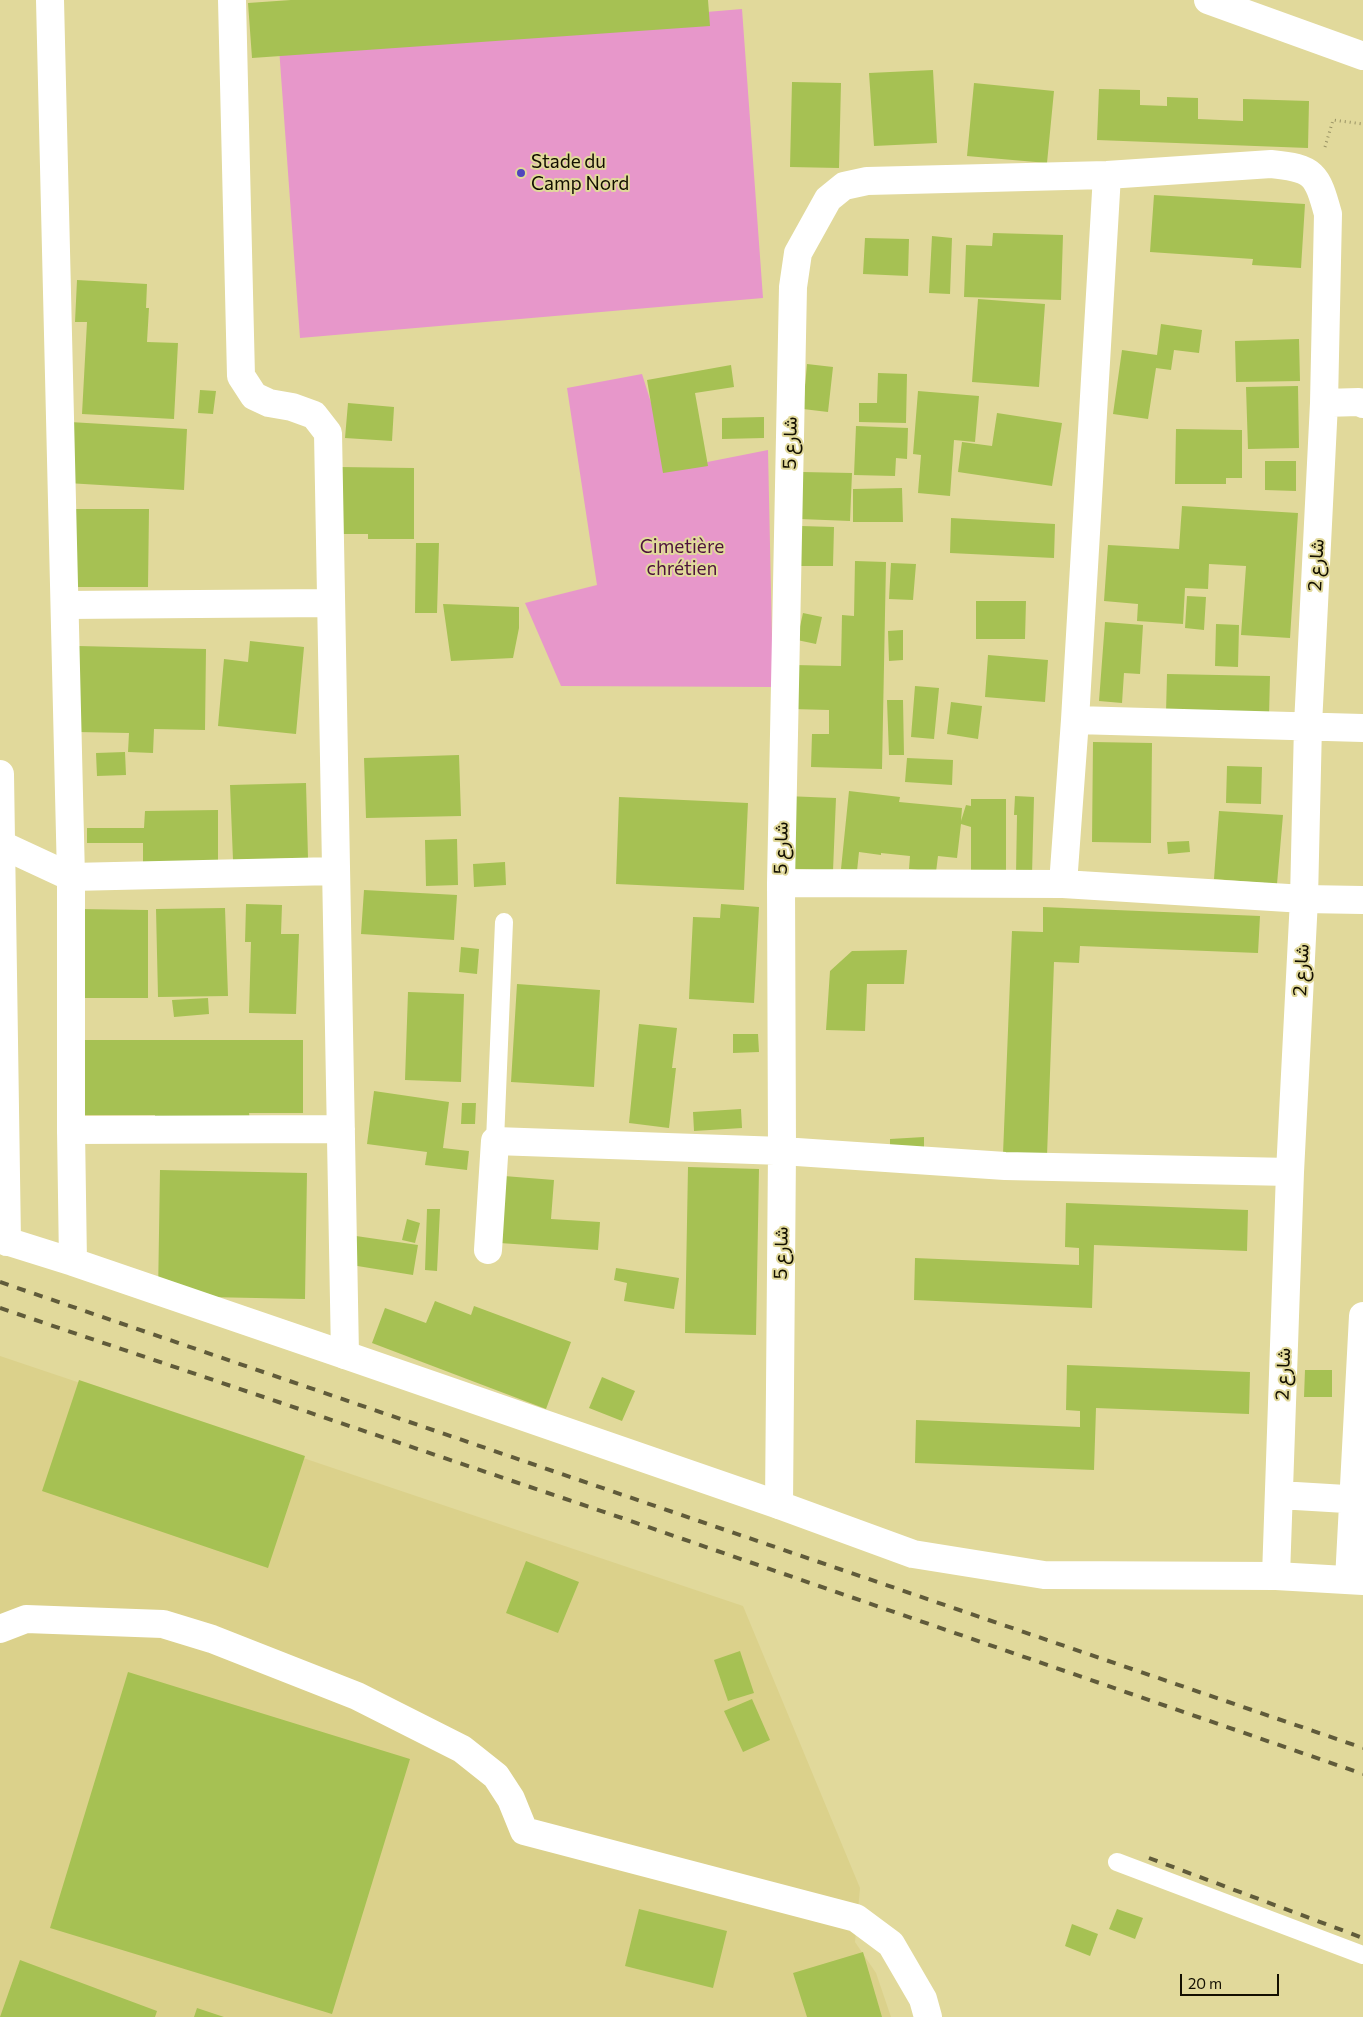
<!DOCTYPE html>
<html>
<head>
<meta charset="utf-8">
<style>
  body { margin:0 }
  #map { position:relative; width:1363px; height:2017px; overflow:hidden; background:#e1d99b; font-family:Commissioner,sans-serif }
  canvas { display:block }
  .scale { position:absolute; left:1180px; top:1974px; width:99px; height:22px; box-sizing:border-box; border:2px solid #130f00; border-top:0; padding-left:6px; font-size:15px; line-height:18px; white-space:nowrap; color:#130f00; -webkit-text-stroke:4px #e1d99b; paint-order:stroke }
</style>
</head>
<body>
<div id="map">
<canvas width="1363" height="2017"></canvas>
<div class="scale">20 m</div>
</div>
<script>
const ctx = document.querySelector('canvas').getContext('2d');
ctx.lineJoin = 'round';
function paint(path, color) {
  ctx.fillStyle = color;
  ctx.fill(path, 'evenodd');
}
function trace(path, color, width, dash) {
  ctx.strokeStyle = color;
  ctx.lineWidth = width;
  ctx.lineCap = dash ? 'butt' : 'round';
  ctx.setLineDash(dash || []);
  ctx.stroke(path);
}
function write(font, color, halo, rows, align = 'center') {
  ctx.font = font + ' Commissioner,Vazirmatn,sans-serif';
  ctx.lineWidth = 4;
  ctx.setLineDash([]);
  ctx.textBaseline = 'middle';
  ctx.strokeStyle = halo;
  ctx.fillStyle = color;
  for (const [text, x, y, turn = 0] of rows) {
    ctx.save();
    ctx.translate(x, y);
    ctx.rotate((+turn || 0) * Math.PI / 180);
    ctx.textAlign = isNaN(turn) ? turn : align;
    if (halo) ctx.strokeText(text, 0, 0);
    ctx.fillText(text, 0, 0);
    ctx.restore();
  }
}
paint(new Path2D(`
  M 0,1356 L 743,1606 L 860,1888 L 855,1942 L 876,1973 L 891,2017 L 0,2017 Z`), '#dbd18b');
paint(new Path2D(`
  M 742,9 L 763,298 L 300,338 L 279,48 Z
  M 642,374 L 672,469 L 768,450 L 773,687 L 561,686 L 525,603 L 597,585 L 567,388 Z`), '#e797ca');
paint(new Path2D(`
  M 291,0 L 708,0 L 710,26 L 252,58 L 248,3 Z
  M 933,70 L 937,143 L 874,146 L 869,73 Z
  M 792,82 L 841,83 L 839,168 L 790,167 Z
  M 974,83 L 1054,91 L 1047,163 L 967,156 Z
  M 1099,89 L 1140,90 L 1140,105 L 1167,106 L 1167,97 L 1198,98 L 1198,119 L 1243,121 L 1243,99 L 1309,101 L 1308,148 L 1097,140 Z
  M 1154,195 L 1305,204 L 1301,268 L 1252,265 L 1253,259 L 1150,252 Z
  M 993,233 L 1063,235 L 1061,300 L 964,297 L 966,245 L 992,246 Z
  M 932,236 L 952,238 L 950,294 L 929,293 Z
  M 865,238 L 909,239 L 908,276 L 863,274 Z
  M 77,280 L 147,284 L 146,308 L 149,308 L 147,342 L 178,343 L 174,419 L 82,414 L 87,322 L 75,322 Z
  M 978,299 L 1045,304 L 1039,387 L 972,382 Z
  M 1161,324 L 1202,330 L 1199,353 L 1174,350 L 1171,370 L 1156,368 L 1148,419 L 1113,414 L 1122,350 L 1157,355 Z
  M 1299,339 L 1300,381 L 1236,382 L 1235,341 Z
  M 807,364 L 833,367 L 828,412 L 803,409 Z
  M 731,365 L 734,387 L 695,393 L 708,466 L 663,473 L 647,380 Z
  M 878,373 L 907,374 L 906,423 L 859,422 L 859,403 L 877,403 Z
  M 1298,386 L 1299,448 L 1248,449 L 1246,387 Z
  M 200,390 L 216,391 L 213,414 L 198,413 Z
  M 918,391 L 979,396 L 975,442 L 954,440 L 950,496 L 918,493 L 921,455 L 913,454 Z
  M 348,403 L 394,407 L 392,441 L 345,438 Z
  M 997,413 L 1062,423 L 1052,486 L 958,472 L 962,442 L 992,446 Z
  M 764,417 L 764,438 L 722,439 L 722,418 Z
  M 70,422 L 187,429 L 184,490 L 67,483 Z
  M 856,426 L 908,428 L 907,459 L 896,458 L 895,476 L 854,475 Z
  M 1176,429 L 1242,430 L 1242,478 L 1226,478 L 1226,484 L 1175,484 Z
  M 1265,461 L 1296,461 L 1296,491 L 1265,490 Z
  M 339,467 L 414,468 L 414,539 L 368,539 L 368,534 L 338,534 Z
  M 802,472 L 852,473 L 850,521 L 800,519 Z
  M 902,488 L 903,522 L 853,522 L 853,489 Z
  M 1182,506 L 1298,513 L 1290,638 L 1241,635 L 1246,566 L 1209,564 L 1208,589 L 1185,588 L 1183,624 L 1137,621 L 1138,604 L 1104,601 L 1108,545 L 1179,549 Z
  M 75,509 L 149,509 L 148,587 L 75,587 Z
  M 951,518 L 1055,524 L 1054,558 L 950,553 Z
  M 801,526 L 834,527 L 833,566 L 801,566 Z
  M 416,543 L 439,543 L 437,613 L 415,613 Z
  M 855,561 L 886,562 L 882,769 L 811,767 L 812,734 L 829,734 L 829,710 L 792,709 L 794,665 L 841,666 L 842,615 L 854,616 Z
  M 891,563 L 916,564 L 913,600 L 889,599 Z
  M 1187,596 L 1206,597 L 1204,630 L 1185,628 Z
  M 976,601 L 1026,601 L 1025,639 L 976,639 Z
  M 443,604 L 519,607 L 519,628 L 513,658 L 451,661 Z
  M 803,613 L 822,617 L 816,644 L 797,640 Z
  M 1105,622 L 1143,625 L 1140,674 L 1124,673 L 1122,703 L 1099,701 Z
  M 1216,624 L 1239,625 L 1238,667 L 1215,666 Z
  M 903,630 L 903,660 L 889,661 L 888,631 Z
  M 250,641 L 304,647 L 296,734 L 218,726 L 224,659 L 248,662 Z
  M 78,646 L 206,649 L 205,730 L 154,729 L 153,753 L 128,752 L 129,733 L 77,732 Z
  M 988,655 L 1048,660 L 1045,702 L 985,697 Z
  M 1167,674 L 1270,676 L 1269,716 L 1166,713 Z
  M 915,686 L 939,688 L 934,739 L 911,737 Z
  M 887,700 L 903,700 L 904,755 L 889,755 Z
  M 951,702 L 982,706 L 978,739 L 947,734 Z
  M 1093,742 L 1152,743 L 1151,843 L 1092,842 Z
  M 125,752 L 126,775 L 97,776 L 96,753 Z
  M 459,755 L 461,816 L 366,818 L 364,758 Z
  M 907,758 L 953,760 L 952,785 L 905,782 Z
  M 1227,766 L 1262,767 L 1261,804 L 1226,803 Z
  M 306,783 L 308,858 L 233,860 L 230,785 Z
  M 849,791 L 900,797 L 899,802 L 962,808 L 961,821 L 966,805 L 971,806 L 971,799 L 1006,799 L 1006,870 L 971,871 L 971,827 L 961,824 L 957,858 L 938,856 L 936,872 L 909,869 L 910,856 L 881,853 L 881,855 L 859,852 L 857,871 L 841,869 Z
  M 785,796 L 836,798 L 833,871 L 781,868 Z
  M 1015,796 L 1034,797 L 1032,875 L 1016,875 L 1017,815 L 1014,815 Z
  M 619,797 L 748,803 L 744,890 L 616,884 Z
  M 218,810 L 218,864 L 143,864 L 143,843 L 87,843 L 87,828 L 144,828 L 145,811 Z
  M 1219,811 L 1283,815 L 1277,884 L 1214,879 Z
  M 457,839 L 458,885 L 426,886 L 425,840 Z
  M 1189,841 L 1190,852 L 1168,854 L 1167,842 Z
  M 505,862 L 506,885 L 474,887 L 473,864 Z
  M 364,890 L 457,895 L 454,940 L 361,934 Z
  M 246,904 L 282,905 L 281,934 L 299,934 L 296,1014 L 249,1013 L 251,942 L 245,942 Z
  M 721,904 L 759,907 L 754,1003 L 689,999 L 693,917 L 720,918 Z
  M 1043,907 L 1260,916 L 1258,953 L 1080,946 L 1079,963 L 1054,962 L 1047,1156 L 1003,1154 L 1012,931 L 1043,932 Z
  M 225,908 L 228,996 L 158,997 L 156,909 Z
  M 78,909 L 148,910 L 148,998 L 78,998 Z
  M 461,947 L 479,949 L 477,974 L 459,972 Z
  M 907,950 L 904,984 L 867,984 L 865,1031 L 826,1030 L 830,971 L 852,951 Z
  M 517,984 L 600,990 L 594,1087 L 511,1082 Z
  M 408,992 L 464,994 L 461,1082 L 405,1080 Z
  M 208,998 L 209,1014 L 174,1017 L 172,1000 Z
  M 639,1024 L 677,1028 L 672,1068 L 676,1068 L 669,1128 L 629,1123 Z
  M 733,1034 L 758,1034 L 759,1052 L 733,1053 Z
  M 76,1040 L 303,1040 L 303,1113 L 249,1113 L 250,1121 L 155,1121 L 155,1115 L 76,1115 Z
  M 374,1091 L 449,1102 L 443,1148 L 469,1151 L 467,1170 L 425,1165 L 427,1152 L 367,1144 Z
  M 462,1103 L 476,1103 L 475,1124 L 461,1124 Z
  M 741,1109 L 742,1128 L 694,1131 L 693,1112 Z
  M 924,1137 L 924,1149 L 890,1151 L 890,1139 Z
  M 688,1167 L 759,1169 L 756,1335 L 685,1333 Z
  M 160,1170 L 307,1173 L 305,1299 L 158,1296 Z
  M 504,1176 L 554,1180 L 551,1219 L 600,1222 L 598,1250 L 500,1243 Z
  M 1066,1203 L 1248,1210 L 1247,1251 L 1094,1245 L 1092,1308 L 914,1300 L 915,1258 L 1079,1265 L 1079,1248 L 1065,1247 Z
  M 427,1209 L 440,1209 L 437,1271 L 425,1270 Z
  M 407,1219 L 420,1223 L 415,1243 L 402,1240 Z
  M 349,1235 L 418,1245 L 413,1275 L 345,1264 Z
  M 616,1268 L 679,1278 L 674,1309 L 624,1301 L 627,1283 L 614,1280 Z
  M 435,1301 L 471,1315 L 474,1306 L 571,1342 L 546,1409 L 372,1343 L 385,1308 L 426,1323 Z
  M 1067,1365 L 1250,1372 L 1249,1414 L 1096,1408 L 1094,1470 L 915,1463 L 916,1420 L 1080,1427 L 1080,1411 L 1066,1410 Z
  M 1305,1370 L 1332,1370 L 1332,1397 L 1304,1397 Z
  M 602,1377 L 635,1391 L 622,1421 L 589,1408 Z
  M 79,1380 L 305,1456 L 268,1568 L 42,1491 Z
  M 526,1561 L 579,1582 L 558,1633 L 506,1613 Z
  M 740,1651 L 754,1693 L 728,1701 L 714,1660 Z
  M 128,1672 L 410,1759 L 332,2014 L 50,1928 Z
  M 752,1699 L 770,1740 L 743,1752 L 724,1711 Z
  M 639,1909 L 727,1931 L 713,1988 L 625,1966 Z
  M 1117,1909 L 1143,1918 L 1135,1939 L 1109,1929 Z
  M 1072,1924 L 1098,1934 L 1090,1956 L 1065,1946 Z
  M 863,1952 L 882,2017 L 807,2017 L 793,1973 Z
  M 20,1960 L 157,2011 L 155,2017 L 0,2017 Z
  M 197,2008 L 224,2017 L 194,2017 Z`), '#a6c153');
trace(new Path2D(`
  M 1325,147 L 1333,120 L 1363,124`), '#989264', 3, [1, 4]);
trace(new Path2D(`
  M 495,1141 L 504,922
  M 1117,1862 L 1363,1955`), '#fff', 18);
trace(new Path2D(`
  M 232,0 L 241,376 L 254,396 L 269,403 L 292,407 L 314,415 L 328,433 L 345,1355
  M 1324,403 L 1359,402 L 1363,404
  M 65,605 L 331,603
  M 1075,720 L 1363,728
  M 2,845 L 71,877 L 336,871
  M 781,883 L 1063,884 L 1304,899 L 1363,900
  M 1063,884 L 1075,720 L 1107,175
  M 71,1130 L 341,1129
  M 488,1250 L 495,1141 L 782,1151 L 1005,1166 L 1290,1172
  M 1279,1495 L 1363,1500
  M 779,1505 L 782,1151 L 781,883 L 793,287 L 798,253 L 828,199 L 844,186 L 867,181 L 1107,175 L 1271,164 C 1314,168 1317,174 1328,214 L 1324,403 L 1308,725 L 1304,899 L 1290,1172 L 1276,1576
  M 1349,1580 L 1363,1316
  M 0,1629 L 26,1619 L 163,1624 L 212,1639 L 357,1696 L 462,1749 L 496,1776 L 511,1799 L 524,1831 L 856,1918 L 891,1944 L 923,1999 L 928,2017`), '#fff', 28);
trace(new Path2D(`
  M 50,0 L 71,877 L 71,1130 L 73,1262
  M 0,774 L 7,1242
  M 0,1239 L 73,1262 L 345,1355 L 779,1505 L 913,1554 L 1044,1575 L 1276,1576 L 1363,1581`), '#fff', 28);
trace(new Path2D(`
  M 1208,0 L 1363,56`), '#fff', 28);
trace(new Path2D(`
  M 0,1282 L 1363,1748
  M 0,1308 L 622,1518 L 1363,1774
  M 1149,1858 L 1363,1938`), '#605b3a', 4, [9, 9]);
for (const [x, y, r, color] of [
  [521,173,5,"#5045bc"]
]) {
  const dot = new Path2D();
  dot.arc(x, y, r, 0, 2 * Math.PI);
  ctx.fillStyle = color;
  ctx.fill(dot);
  trace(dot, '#e1d99b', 2);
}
write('19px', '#130f00', '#e1d99b', [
  ["Stade du",531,162],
  ["Camp Nord",531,184]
], 'left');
write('19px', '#130f00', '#e1d99b', [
  ["شارع 5",790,443,-89],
  ["شارع 2",1316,565,-87],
  ["شارع 5",781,848,-89],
  ["شارع 2",1301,970,-87],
  ["شارع 5",781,1253,-89],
  ["شارع 2",1283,1374,-88]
]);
write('19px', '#4d123c', '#e1d99b', [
  ["Cimetière",682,547],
  ["chrétien",682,569]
]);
</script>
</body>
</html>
